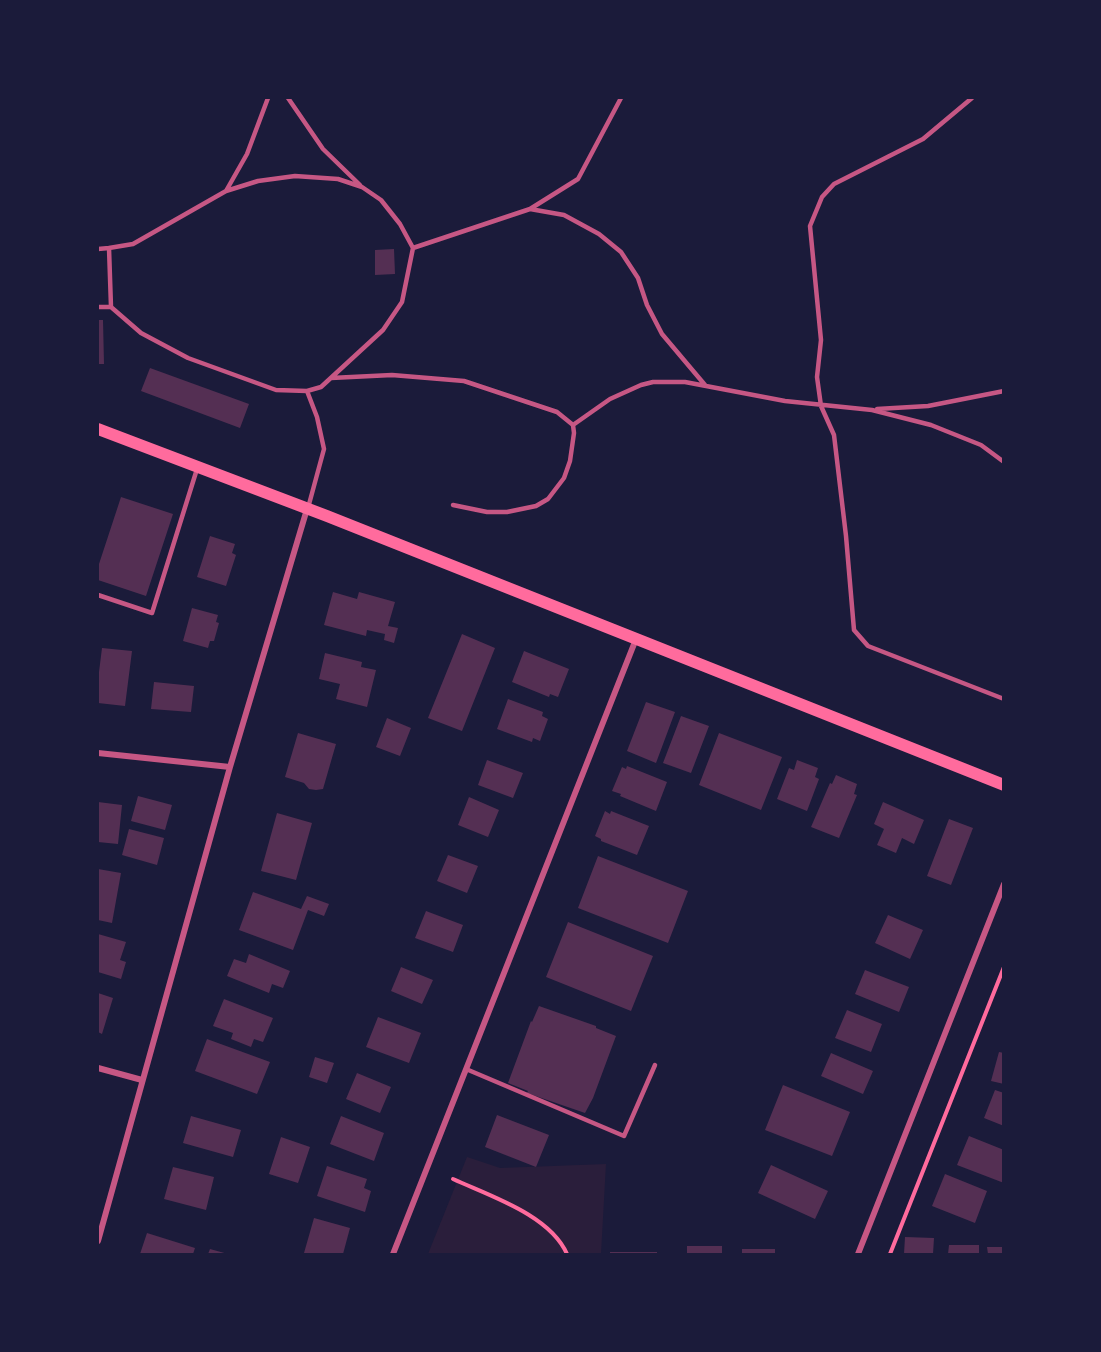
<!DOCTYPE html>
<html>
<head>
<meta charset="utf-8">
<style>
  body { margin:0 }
  #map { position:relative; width:1101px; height:1352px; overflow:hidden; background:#1b1b3a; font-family:"Archivo Narrow",sans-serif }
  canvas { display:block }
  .frame { position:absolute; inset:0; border:99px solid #1b1b3a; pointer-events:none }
</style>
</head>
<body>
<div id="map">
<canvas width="1101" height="1352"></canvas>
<div class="frame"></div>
</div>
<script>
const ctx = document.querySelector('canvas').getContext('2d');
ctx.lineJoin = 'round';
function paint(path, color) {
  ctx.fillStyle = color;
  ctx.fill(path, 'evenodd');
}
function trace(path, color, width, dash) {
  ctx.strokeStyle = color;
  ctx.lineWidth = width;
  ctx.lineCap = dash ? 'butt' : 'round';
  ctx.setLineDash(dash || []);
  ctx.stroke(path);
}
paint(new Path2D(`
  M 467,1157 L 500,1168 L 606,1164 L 601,1254 L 428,1254 Z`), '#2a1e3b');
paint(new Path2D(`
  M 394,249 L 395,274 L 375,275 L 375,250 Z
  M 98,320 L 103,320 L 104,364 L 98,364 Z
  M 150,368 L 249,404 L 240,428 L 141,391 Z
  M 121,497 L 173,514 L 146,596 L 98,580 L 98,567 Z
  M 210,536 L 235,544 L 232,553 L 236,555 L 226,586 L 197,577 Z
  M 333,592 L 357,599 L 359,592 L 395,602 L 388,626 L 398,628 L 394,643 L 384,640 L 385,634 L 367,630 L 366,636 L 324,625 Z
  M 192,608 L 218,615 L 216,622 L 219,623 L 214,641 L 210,641 L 208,648 L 183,641 Z
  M 462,634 L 495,648 L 462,731 L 428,718 Z
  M 102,648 L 132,651 L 125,706 L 98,703 L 98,680 Z
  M 524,651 L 569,669 L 558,697 L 550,694 L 549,697 L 512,682 Z
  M 325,653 L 362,662 L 361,667 L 376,670 L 367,707 L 336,699 L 340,684 L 319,679 Z
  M 154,682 L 194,686 L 191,712 L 151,709 Z
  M 508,699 L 543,712 L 542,716 L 548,719 L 540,741 L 533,738 L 532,742 L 497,729 Z
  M 646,702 L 675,712 L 656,763 L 627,751 Z
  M 681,716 L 709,726 L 691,773 L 663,763 Z
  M 387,718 L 411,728 L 400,756 L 376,747 Z
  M 298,733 L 336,744 L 323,789 L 316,790 L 309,789 L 304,783 L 285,777 Z
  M 719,733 L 782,757 L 761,810 L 699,785 Z
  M 487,760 L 523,773 L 513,798 L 478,785 Z
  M 797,760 L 818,768 L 815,777 L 819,779 L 807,811 L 777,799 L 789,768 L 794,770 Z
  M 627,766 L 667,782 L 656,811 L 620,796 L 621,794 L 612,791 L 622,767 L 626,769 Z
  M 836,775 L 857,784 L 854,794 L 857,795 L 839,838 L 811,827 L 830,783 L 832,784 Z
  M 138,796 L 172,805 L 165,830 L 131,821 Z
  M 469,797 L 499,810 L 488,837 L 458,825 Z
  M 98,802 L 122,805 L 118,844 L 98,842 Z
  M 883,802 L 924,820 L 914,844 L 902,838 L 896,853 L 877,845 L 884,829 L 874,824 Z
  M 605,811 L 610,814 L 611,811 L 649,826 L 637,855 L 601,841 L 601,839 L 595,836 Z
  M 277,813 L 312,823 L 296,880 L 261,871 Z
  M 949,819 L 973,828 L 951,885 L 927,876 Z
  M 129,829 L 164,838 L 157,865 L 122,855 Z
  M 448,855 L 478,866 L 467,893 L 437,881 Z
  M 598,856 L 688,891 L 668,943 L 578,908 Z
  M 98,869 L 121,873 L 112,923 L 98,920 Z
  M 253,892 L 301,909 L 307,896 L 329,904 L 324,916 L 308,910 L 293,950 L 239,930 Z
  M 426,911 L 463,925 L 453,952 L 415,938 Z
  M 888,915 L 923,930 L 910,959 L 875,943 Z
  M 568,922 L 653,956 L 631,1011 L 546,977 Z
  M 98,934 L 126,942 L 120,960 L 126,962 L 121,979 L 98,972 Z
  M 249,954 L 290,971 L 283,988 L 272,984 L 269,993 L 227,976 L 234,959 L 246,963 Z
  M 401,967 L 433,980 L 422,1004 L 391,991 Z
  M 865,970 L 909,987 L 899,1012 L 855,994 Z
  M 98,993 L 113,998 L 102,1034 L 98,1032 Z
  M 224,999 L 273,1018 L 263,1042 L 254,1039 L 251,1047 L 231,1039 L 233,1033 L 213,1026 Z
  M 539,1006 L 596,1026 L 596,1028 L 616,1036 L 593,1098 L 585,1113 L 527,1093 L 528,1091 L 508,1083 L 531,1021 L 532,1022 Z
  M 847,1010 L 882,1024 L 871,1052 L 835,1038 Z
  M 378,1017 L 421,1033 L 409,1063 L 366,1047 Z
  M 207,1039 L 270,1062 L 257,1094 L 195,1071 Z
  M 999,1052 L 1004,1053 L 1004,1084 L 991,1081 Z
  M 831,1053 L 873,1071 L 863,1094 L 821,1076 Z
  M 315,1057 L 334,1063 L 327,1083 L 309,1077 Z
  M 357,1073 L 391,1087 L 380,1113 L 346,1099 Z
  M 783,1085 L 850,1112 L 832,1156 L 765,1130 Z
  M 995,1090 L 1004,1093 L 1004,1126 L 984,1118 Z
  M 497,1115 L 549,1135 L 536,1167 L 485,1147 Z
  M 191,1116 L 241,1130 L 233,1157 L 183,1143 Z
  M 341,1116 L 384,1133 L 374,1161 L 330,1144 Z
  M 969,1136 L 1004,1150 L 1004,1183 L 957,1165 Z
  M 281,1137 L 310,1147 L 298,1183 L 269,1174 Z
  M 771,1165 L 828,1191 L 815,1219 L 758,1193 Z
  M 327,1166 L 367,1179 L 364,1188 L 371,1191 L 365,1212 L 317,1196 Z
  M 173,1167 L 214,1177 L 206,1210 L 164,1199 Z
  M 945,1174 L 987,1191 L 975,1223 L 932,1206 Z
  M 314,1218 L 350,1228 L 343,1254 L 304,1253 Z
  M 147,1233 L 195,1248 L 193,1254 L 140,1254 Z
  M 905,1237 L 934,1238 L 933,1254 L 904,1254 Z
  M 949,1245 L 979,1245 L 979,1254 L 948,1254 Z
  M 687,1246 L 722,1246 L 722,1254 L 687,1254 Z
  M 987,1247 L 1004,1247 L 1004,1254 L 988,1254 Z
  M 210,1249 L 228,1254 L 208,1254 Z
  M 742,1249 L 775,1249 L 775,1254 L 742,1254 Z
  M 610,1252 L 657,1252 L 657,1254 L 610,1254 Z`), '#542f53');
trace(new Path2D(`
  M 453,1179 C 490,1196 550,1215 567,1254
  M 890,1254 L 1004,967`), '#ff6b9d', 4);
trace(new Path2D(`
  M 288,98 L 323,149 L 360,185
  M 972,98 L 923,139 L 834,184 L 822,197 L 810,226 L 821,340 L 817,377 L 821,406 L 834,435 L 846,536 L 854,630 L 868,646 L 1004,699
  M 226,191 L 247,154 L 268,98
  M 530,209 L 564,215 L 599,234 L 621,252 L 638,278 L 647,305 L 662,334 L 705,385
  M 413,248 L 530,209 L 578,179 L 621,98
  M 98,249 L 109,248
  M 98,307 L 111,307
  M 331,378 L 392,375 L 464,381 L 557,412 L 573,425 L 574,433 L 570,461 L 564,478 L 548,499 L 536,506 L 507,512 L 487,512 L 453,505
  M 307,391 L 321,387 L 383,330 L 402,302 L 413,248 L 400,224 L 381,200 L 362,187 L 338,179 L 295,176 L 258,181 L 226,191 L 133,244 L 109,248 L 111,307 L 141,333 L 188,358 L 276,390 L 307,391 L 317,417 L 324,449 L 308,508
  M 877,409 L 928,406 L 1004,391
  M 573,425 L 610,399 L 641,385 L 653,382 L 685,382 L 785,401 L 872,410 L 931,425 L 981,445 L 1004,462
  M 98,595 L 152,613 L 197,469
  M 466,1069 L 624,1136 L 655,1065`), '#c65784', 4.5);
trace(new Path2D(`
  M 98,753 L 230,767
  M 98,1068 L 142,1080
  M 98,1241 L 230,767 L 307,509
  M 393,1254 L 636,639
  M 858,1254 L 1004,884`), '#c65784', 6);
trace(new Path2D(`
  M 98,429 L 327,516 L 1004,785`), '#ff6b9d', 12);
</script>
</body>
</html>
